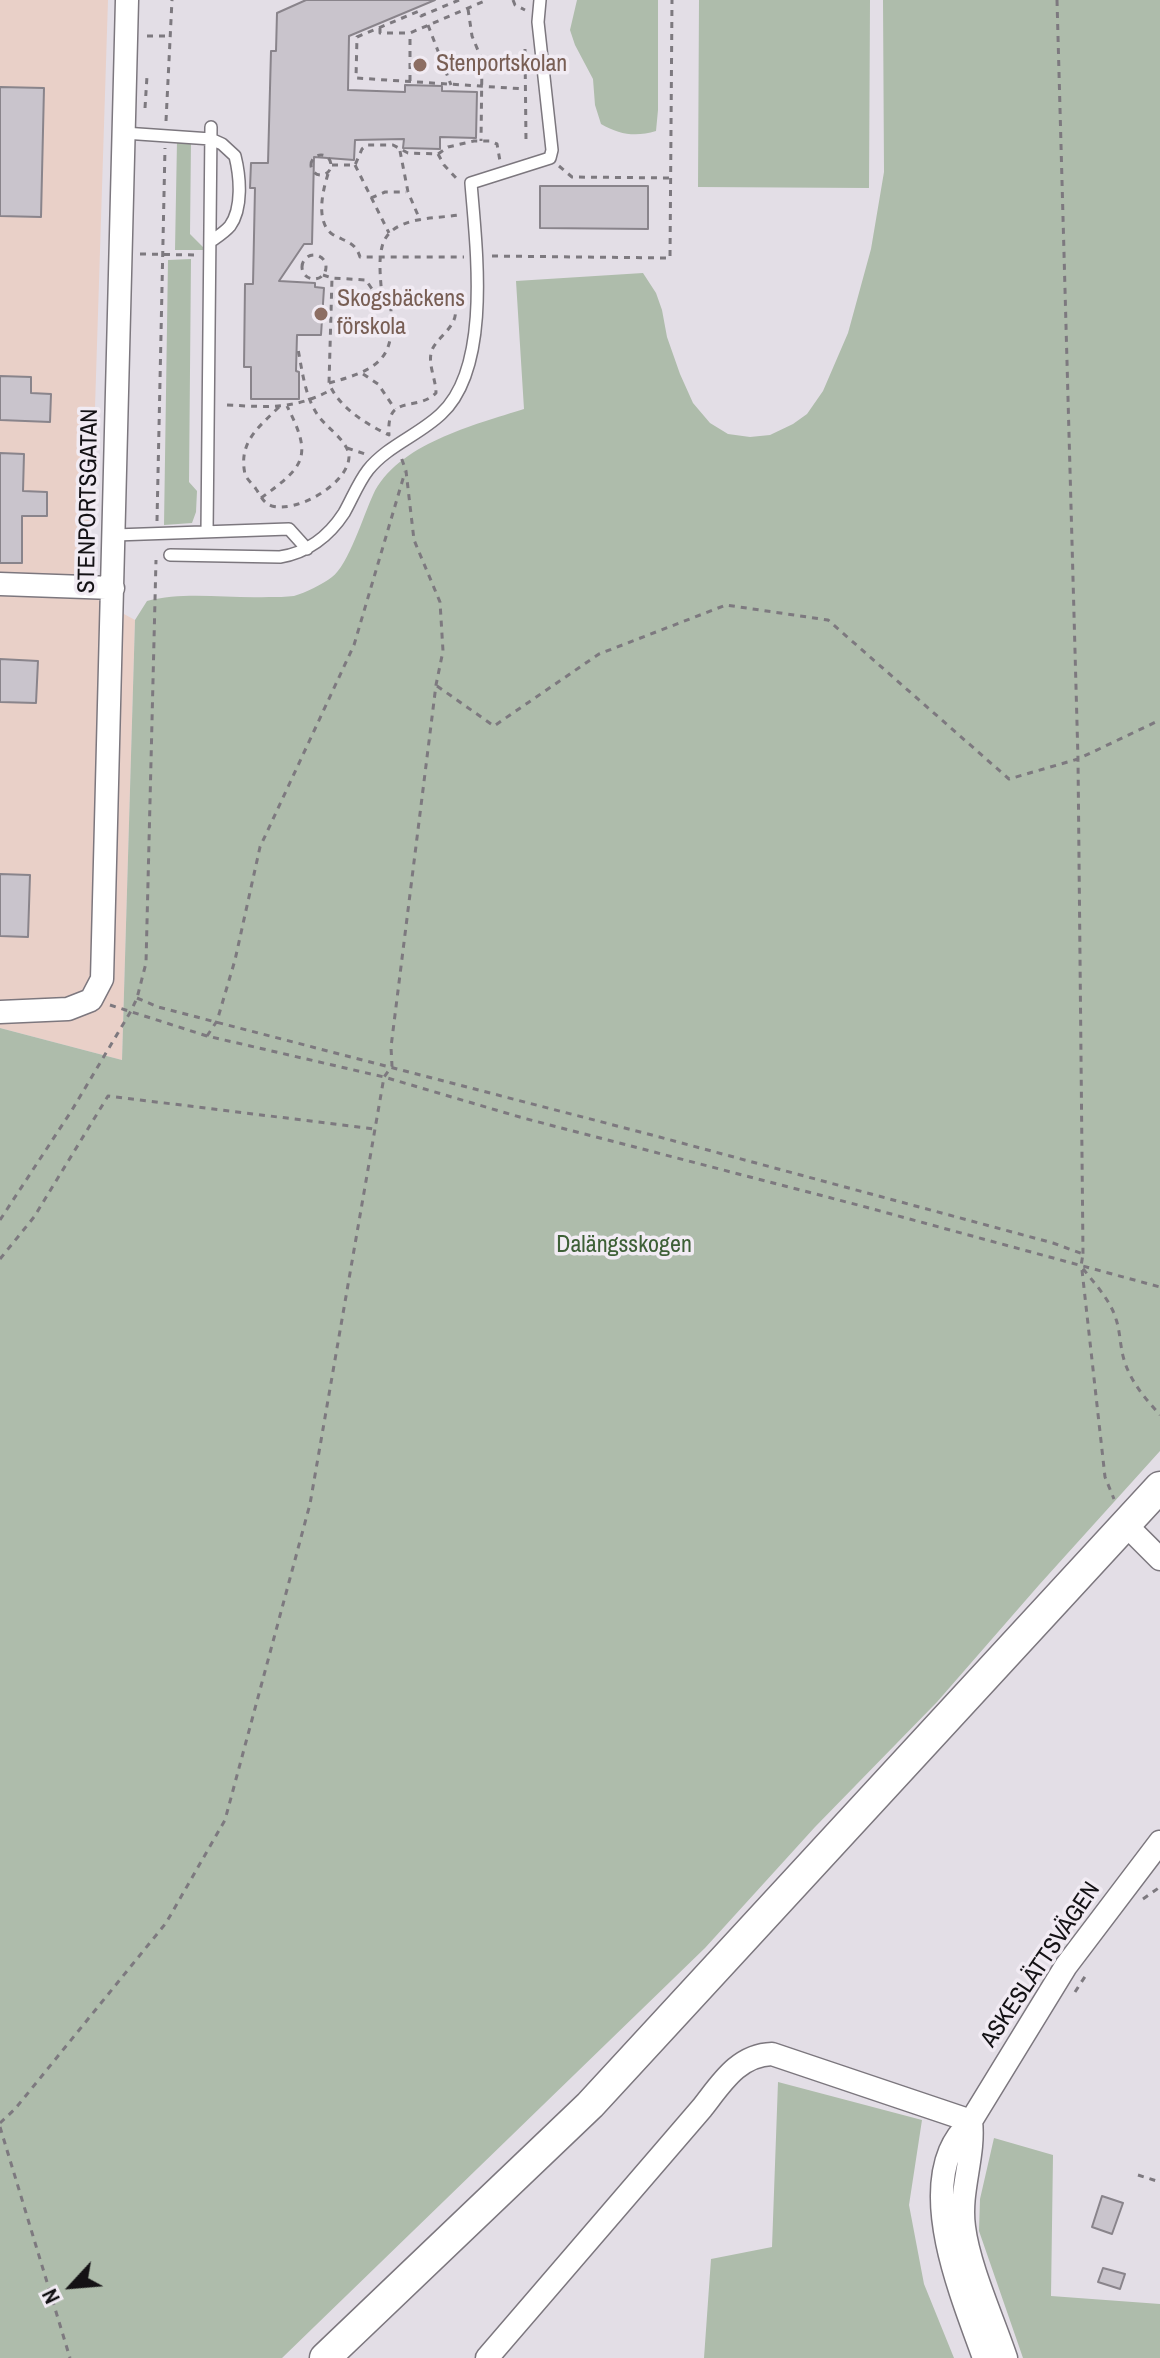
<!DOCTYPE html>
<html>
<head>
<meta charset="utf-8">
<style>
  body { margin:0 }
  #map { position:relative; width:1160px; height:2358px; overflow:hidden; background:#e3dee6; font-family:"Archivo Narrow",sans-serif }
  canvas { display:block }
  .north { position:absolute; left:32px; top:2246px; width:80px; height:80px; -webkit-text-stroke:6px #f1ebf3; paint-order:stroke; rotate:244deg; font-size:22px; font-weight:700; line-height:32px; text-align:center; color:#141215 }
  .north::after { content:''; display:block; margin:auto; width:28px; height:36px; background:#141215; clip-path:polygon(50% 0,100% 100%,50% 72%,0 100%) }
</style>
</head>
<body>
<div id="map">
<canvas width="1160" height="2358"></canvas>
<div class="north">N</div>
</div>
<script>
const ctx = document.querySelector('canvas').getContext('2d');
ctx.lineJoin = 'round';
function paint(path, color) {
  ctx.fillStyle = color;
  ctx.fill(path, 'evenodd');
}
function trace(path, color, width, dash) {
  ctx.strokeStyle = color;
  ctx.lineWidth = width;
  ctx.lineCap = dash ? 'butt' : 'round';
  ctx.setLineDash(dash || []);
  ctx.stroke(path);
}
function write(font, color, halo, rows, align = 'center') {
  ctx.font = font + ' "Archivo Narrow",sans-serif';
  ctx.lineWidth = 7;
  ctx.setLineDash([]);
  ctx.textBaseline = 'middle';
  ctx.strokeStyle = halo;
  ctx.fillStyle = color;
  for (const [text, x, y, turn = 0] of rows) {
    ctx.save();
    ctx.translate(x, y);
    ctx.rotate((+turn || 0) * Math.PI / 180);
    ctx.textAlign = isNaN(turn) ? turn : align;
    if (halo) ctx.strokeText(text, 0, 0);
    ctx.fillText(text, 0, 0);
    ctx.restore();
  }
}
paint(new Path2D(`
  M 0,0 L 108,0 L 89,595 L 135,620 L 122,1060 L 0,1028 Z`), '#e9d0c8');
paint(new Path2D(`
  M 577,0 L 658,0 L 658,110 L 656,131 C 636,137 620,135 601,124 L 595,105 L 593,79 L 575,45 L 570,30 Z
  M 699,0 L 870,0 L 869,188 L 698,187 Z
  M 883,0 L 1160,0 L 1160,1451 L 1039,1585 L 937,1702 L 815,1827 L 705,1948 L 282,2358 L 0,2358 L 0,1028 L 122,1060 L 135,620 L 147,601 C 186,591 229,599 269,597 C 277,597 286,597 294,596 C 305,593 323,584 332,577 C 348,566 364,514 373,495 C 397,444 474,425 524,409 L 516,281 L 643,273 L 656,293 L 662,310 L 667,337 L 680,374 L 693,403 L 710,423 L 728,434 L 750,437 L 770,435 L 793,424 L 807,414 L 823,391 L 848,333 L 871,249 L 884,172 Z
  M 177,141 L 191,142 L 190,234 L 204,248 L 204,250 L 175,250 Z
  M 191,259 L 189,482 L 197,491 L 196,512 L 192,523 L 164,525 L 168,260 Z
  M 778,2082 L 922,2120 L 909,2205 L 924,2284 L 954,2358 L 704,2358 L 711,2259 L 772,2247 Z
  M 994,2138 L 1053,2155 L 1051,2296 L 1160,2304 L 1160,2358 L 1023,2358 L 979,2231 L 980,2199 Z`), '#aebcab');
const building = new Path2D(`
  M 306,0 L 435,0 L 349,36 L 348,90 L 405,92 L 405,85 L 442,86 L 442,91 L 477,92 L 476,138 L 440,137 L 440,149 L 403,148 L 404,139 L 355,140 L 354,160 L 314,157 L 312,244 L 304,244 L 279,281 L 315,283 L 315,287 L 324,288 L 321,335 L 297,335 L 296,371 L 299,372 L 299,399 L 251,399 L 251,367 L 244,367 L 245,284 L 253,284 L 255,188 L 250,188 L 251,163 L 268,163 L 271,51 L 276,51 L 277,13 Z
  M 0,87 L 44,88 L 41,217 L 0,216 Z
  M 540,186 L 648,186 L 648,229 L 540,228 Z
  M 0,376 L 31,377 L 31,393 L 51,394 L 50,422 L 0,420 Z
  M 0,453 L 24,454 L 23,491 L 47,492 L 47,516 L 22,516 L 22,563 L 0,563 Z
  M 0,659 L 38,661 L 36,703 L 0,702 Z
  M 0,874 L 30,875 L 28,937 L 0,936 Z
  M 1102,2196 L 1123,2203 L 1112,2234 L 1092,2227 Z
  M 1103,2268 L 1125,2274 L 1120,2289 L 1098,2282 Z`);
paint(building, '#c9c4cc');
trace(building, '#89848b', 2);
const service = new Path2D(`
  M 124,133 L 211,139 L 222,144 L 235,156 C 240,176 243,208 230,226 C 225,232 217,237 210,242
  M 207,532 L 211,127
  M 115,535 L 289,529 L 307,549
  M 170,555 L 280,557 C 307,553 329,536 344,513 C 352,499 358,483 368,470 C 387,446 419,435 441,414 C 492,367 476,247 471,183 L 550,158 L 552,150 L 538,22 L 540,0`);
const minor = new Path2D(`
  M 0,584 L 113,588
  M 0,1012 L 68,1009 L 91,1000 L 102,979 L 127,0
  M 1125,1524 L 1160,1559
  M 971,2121 C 975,2156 959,2191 964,2227 C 969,2267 993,2319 1006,2358
  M 487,2358 L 702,2108 C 721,2084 738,2055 772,2054 L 971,2121
  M 984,2358 C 964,2301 925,2211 950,2151 C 955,2139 962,2130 971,2121 L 1066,1966 L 1160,1842`);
const secondary = new Path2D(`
  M 325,2358 L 590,2105 L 1160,1487`);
trace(service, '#7c777e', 14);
trace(minor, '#7c777e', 25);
trace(secondary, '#7c777e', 33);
trace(new Path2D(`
  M 459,0 L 421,16 L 419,11 L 357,37 L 356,78 L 525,89
  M 513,0 L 515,5 L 525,10
  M 1057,0 L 1078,759 L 1083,1254
  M 468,9 L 472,36 L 482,60 L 481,141
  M 428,25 L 451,85
  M 380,28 L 380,33 L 410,33 L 487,0
  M 147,36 L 170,36
  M 525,49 L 526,141
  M 410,81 L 410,33
  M 145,108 L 147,76
  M 166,121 L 172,0
  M 400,151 L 408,192 L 420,220
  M 438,154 L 444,165 L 457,179
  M311 165a10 10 0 1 1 20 0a10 10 0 1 1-20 0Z
  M 332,165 L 355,165 L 362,149 L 367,145 L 393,145 L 408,153 L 438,154 L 448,147 L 474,141 L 490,141 L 497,144 L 500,161
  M 355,165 L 389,233
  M 559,166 L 572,177 L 672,178
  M 328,174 C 323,190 315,221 332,234 C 345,242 355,241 360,257 L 464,257
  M 371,198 L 385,192 L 406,192
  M 140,254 L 197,255
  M302 267a12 12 0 1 1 24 0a12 12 0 1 1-24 0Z
  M 492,256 L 670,258 L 672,0
  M 323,275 L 332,278 L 366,280 C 370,286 375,295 382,298 C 404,307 446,274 455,308 C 459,326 437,337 432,350 C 427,363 436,379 436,393 C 416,413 386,392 389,435 C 366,424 338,407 329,383 L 332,278
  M 382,298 C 381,282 378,262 382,247 C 389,216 434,219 459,215
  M 363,374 L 378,384 L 395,409
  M 329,383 C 381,369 397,358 390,301
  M 227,405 C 269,407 293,410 331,390
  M 279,407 C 259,427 238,442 245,474 C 247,480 253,484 256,489 C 261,496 263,503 272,506 C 297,513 348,484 349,457 C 349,441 325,427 317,414 C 305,396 302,370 298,349
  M 347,448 L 365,454
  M 261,498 C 305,466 313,457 287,406
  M 157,521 L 165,148
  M 437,686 L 494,726 L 599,654 L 726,605 L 828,620 L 1009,779 L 1078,759 L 1160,720
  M 137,998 L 158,1007 L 652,1135 L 1053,1243 L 1083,1254 L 1081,1266 C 1093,1282 1110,1299 1116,1319 C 1120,1331 1120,1344 1123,1356 C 1129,1380 1144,1397 1160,1415
  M 110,1005 L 207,1036 L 384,1077 L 523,1118 L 858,1205 L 1160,1287
  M 207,1036 L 217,1021 L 235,960 L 260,847 L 354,645 L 405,472
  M 0,1220 L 72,1110 L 131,1011 L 137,998 L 146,963 L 156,560
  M 0,1259 L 34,1217 L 108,1096 L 375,1129
  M 1082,1270 L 1105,1477 L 1114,1499
  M 1143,1899 L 1160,1887
  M 1075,1992 L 1088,1972
  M 0,2123 L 15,2109 L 166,1923 L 225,1820 L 310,1504 L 384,1077 L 392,1066 L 391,1047 L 436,685 L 443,651 L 440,602 L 414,540 L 406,471 L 401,457
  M 0,2127 L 70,2358
  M 1138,2175 L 1160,2182`), '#7d797f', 3, [6, 6]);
trace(service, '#fff', 11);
trace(minor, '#fff', 22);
trace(secondary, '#fff', 30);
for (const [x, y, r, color] of [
  [420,65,8,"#8d6e63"],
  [321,314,8,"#8d6e63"]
]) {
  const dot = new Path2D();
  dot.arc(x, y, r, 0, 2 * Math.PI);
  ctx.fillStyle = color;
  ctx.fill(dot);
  trace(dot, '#f1ebf3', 3);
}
write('24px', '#785e54', '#f1ebf3', [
  ["Stenportskolan",436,65],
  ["Skogsbäckens",337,300],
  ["förskola",337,328]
], 'left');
write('24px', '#141215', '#f1ebf3', [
  ["STENPORTSGATAN",89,501,-89],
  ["ASKESLÄTTSVÄGEN",1041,1965,-56]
]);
write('24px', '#3e6037', '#f1ebf3', [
  ["Dalängsskogen",624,1246]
]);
</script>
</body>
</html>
